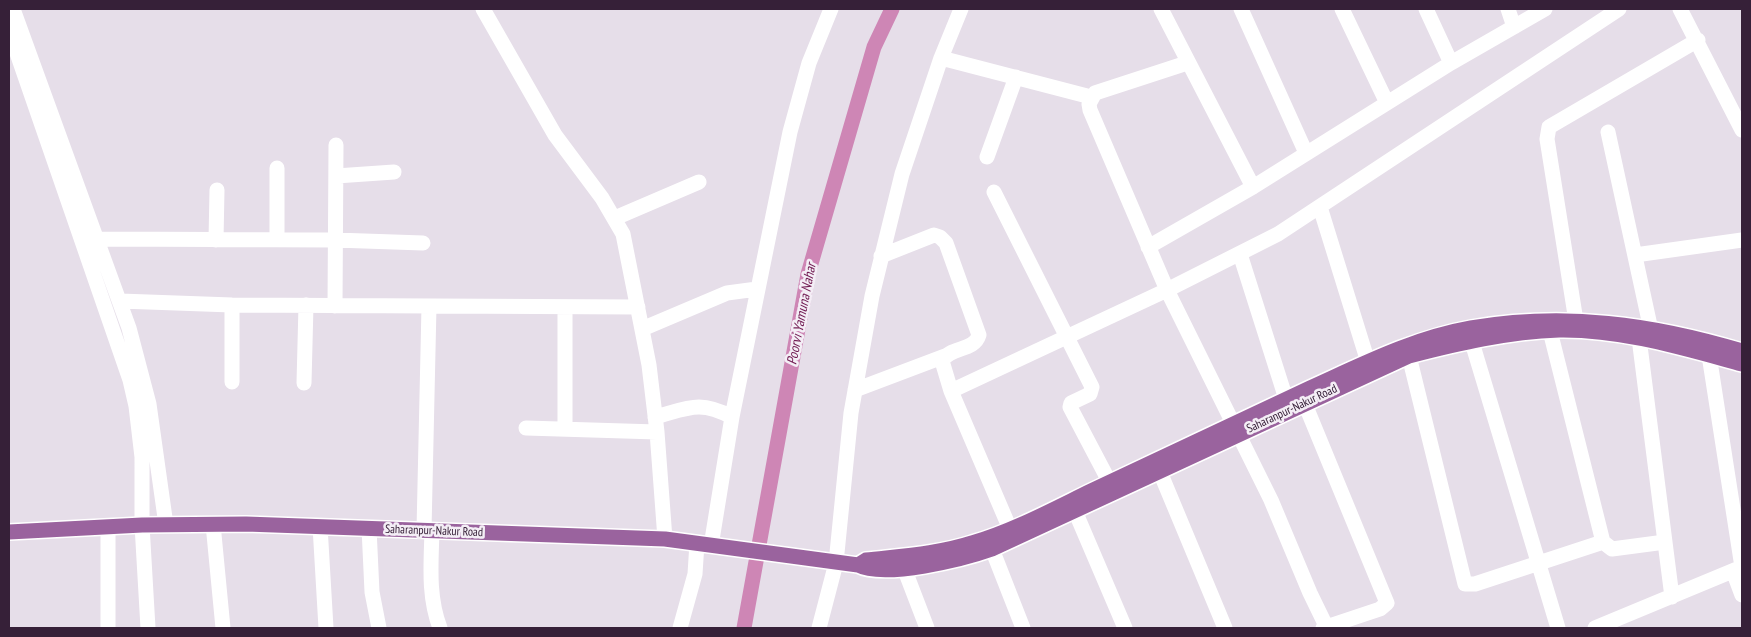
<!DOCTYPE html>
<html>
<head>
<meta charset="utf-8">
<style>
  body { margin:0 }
  #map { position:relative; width:1751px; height:637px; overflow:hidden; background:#e6dee9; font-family:"PT Sans Narrow",sans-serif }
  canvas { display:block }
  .frame { position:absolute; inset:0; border:10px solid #362038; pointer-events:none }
</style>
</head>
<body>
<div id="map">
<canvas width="1751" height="637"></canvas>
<div class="frame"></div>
</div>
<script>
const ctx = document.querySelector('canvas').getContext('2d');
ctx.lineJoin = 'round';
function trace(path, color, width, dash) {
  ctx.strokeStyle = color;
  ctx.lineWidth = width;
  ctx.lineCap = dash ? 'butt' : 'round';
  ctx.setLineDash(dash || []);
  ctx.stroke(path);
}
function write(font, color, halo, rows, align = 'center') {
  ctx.font = font + ' "PT Sans Narrow",sans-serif';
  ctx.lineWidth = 5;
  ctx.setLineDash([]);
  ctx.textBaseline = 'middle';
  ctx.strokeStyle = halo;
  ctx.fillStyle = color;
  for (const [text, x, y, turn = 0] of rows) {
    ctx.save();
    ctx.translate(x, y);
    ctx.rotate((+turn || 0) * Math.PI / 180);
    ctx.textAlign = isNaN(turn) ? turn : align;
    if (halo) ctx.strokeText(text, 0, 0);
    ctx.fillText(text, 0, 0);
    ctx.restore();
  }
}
trace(new Path2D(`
  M 744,628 L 808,274 L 874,47 L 892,9`), '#ce86b5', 15);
const major = new Path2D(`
  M 9,532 L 142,525 L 246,524 L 665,539 L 858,565 L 866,560 C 901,556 938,554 972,543 C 1013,531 1052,510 1091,491 C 1164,457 1237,422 1310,388 C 1363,364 1414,338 1471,328 C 1565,312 1652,324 1742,351
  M 858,565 C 884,579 964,559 992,549 L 1409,356 C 1459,343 1507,332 1559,330 C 1621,329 1683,348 1742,364`);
trace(major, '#fff', 18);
trace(new Path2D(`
  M 13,9 L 129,328 L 149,404 L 166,525
  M 483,9 L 555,135 L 602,198 L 623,234 L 649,365 L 657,432 L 665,539
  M 1161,9 L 1253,187
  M 1241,9 L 1306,153
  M 1342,9 L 1387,103
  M 1426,9 L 1451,63
  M 1508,9 L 1514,27
  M 1680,9 L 1742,130
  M 9,30 L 130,380 L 136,406 L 142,457 L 142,525 L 148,628
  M 941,58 L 1091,97
  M 1187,63 L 1095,93 L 1089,104 L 1090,110 L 1167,290 L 1271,500 L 1310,593 L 1327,628
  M 1608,132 L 1651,330
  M 987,157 L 1016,77
  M 336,176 L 394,172
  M 994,192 L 1092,387 L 1090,394 L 1071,403 L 1070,407 L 1110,483
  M 1320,207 L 1368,362
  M 615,218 L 699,182
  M 97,239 L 335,240 L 423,243
  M 216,240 L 217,190
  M 277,240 L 277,168
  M 1148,247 L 1253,187 L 1451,63 L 1545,9
  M 1240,254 L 1286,399
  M 1635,255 L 1742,240
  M 881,256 L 934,235 L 940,237 L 946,243 L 979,335 C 974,352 950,346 942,361 L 951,391
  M 120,301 L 232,305 L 638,307
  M 335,306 L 336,145
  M 565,307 L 565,429
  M 1576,321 L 1547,139 L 1549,127 L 1698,40
  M 642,329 L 727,293 L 757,289
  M 1550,331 L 1603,542 L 1612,549 L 1665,542
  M 1639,338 L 1672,597
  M 1471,339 L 1558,628
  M 1709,355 L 1742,567
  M 1409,356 L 1465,584 L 1475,584 L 1603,542
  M 232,382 L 232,305
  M 304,383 L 306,305
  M 855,390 L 945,356
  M 1305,404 L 1387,603 L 1380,609 L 1323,628
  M 655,417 C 689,408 699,400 732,417
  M 526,428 L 657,432
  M 1160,472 L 1225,628
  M 1075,511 L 1125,628
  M 213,524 L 223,628
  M 320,526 L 326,628
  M 108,527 L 108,628
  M 369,528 L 372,592 L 379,628
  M 1010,529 L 951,391 L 1167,290 L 1278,234 L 1619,9
  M 424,530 L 429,306
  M 432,531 C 431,565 428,596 440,628
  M 711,546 L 732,417 L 790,132 L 809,63 L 831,9
  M 992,549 L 1023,628
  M 904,568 L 927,628
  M 1733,571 L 1742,595
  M 680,628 L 695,574 L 697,543
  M 819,628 L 836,563 L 851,413 L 872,296 L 902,174 L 941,58 L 961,9
  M 1595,628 L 1742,567`), '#fff', 15);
trace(major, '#9a639e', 15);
write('12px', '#362038', '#f4eef6', [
  ["Saharanpur-Nakur Road",1292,409,-25],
  ["Saharanpur-Nakur Road",434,531,2]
]);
write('italic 14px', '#721c53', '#f4eef6', [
  ["Poorvi Yamuna Nahar",802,314,-79]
]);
</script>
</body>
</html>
